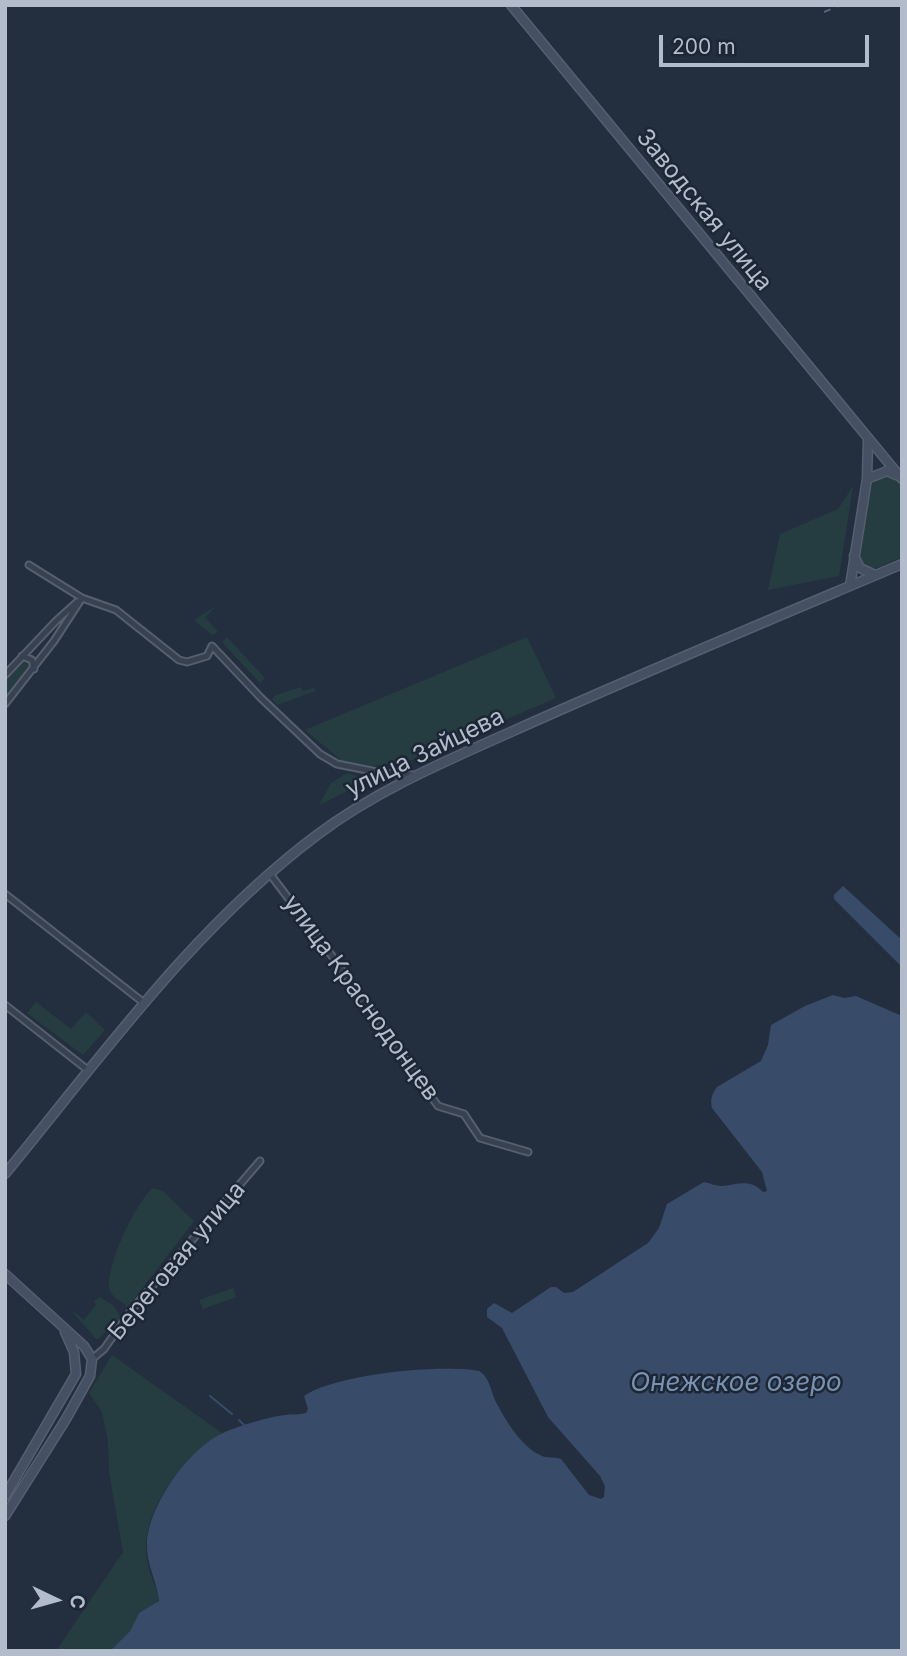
<!DOCTYPE html>
<html>
<head>
<meta charset="utf-8">
<style>
  body { margin:0 }
  #map { position:relative; width:907px; height:1656px; overflow:hidden; background:#232f3f; font-family:Inter,sans-serif }
  canvas { display:block }
  .frame { position:absolute; inset:0; border:7px solid #b3bcca; pointer-events:none }
  .north { position:absolute; left:21px; top:1565px; width:70px; height:70px; -webkit-text-stroke:5px #1c2634; paint-order:stroke; rotate:95deg; font-size:19px; font-weight:700; line-height:28px; text-align:center; color:#b3bcca }
  .north::after { content:''; display:block; margin:auto; width:24px; height:32px; background:#b3bcca; clip-path:polygon(50% 0,100% 100%,50% 72%,0 100%) }
  .scale { position:absolute; left:659px; top:35px; width:210px; height:32px; box-sizing:border-box; border:4px solid #b3bcca; border-top:0; padding-left:9px; font-size:21px; line-height:24px; white-space:nowrap; color:#b3bcca; -webkit-text-stroke:5px #1c2634; paint-order:stroke }
</style>
</head>
<body>
<div id="map">
<canvas width="907" height="1656"></canvas>
<div class="frame"></div>
<div class="north">С</div>
<div class="scale">200 m</div>
</div>
<script>
const ctx = document.querySelector('canvas').getContext('2d');
ctx.lineJoin = 'round';
function paint(path, color) {
  ctx.fillStyle = color;
  ctx.fill(path, 'evenodd');
}
function trace(path, color, width, dash) {
  ctx.strokeStyle = color;
  ctx.lineWidth = width;
  ctx.lineCap = dash ? 'butt' : 'round';
  ctx.setLineDash(dash || []);
  ctx.stroke(path);
}
function write(font, color, halo, rows, align = 'center') {
  ctx.font = font + ' Inter,sans-serif';
  ctx.lineWidth = 5;
  ctx.setLineDash([]);
  ctx.textBaseline = 'middle';
  ctx.strokeStyle = halo;
  ctx.fillStyle = color;
  for (const [text, x, y, turn = 0] of rows) {
    ctx.save();
    ctx.translate(x, y);
    ctx.rotate((+turn || 0) * Math.PI / 180);
    ctx.textAlign = isNaN(turn) ? turn : align;
    if (halo) ctx.strokeText(text, 0, 0);
    ctx.fillText(text, 0, 0);
    ctx.restore();
  }
}
paint(new Path2D(`
  M 888,476 L 896,479 L 902,486 L 902,557 L 874,569 C 865,568 861,563 859,555 L 872,484 L 880,477 Z
  M 853,486 L 839,576 L 768,590 L 780,534 L 838,509 Z
  M 216,606 L 205,617 L 218,632 L 212,635 L 194,620 Z
  M 227,637 L 265,678 L 260,683 L 222,642 Z
  M 527,637 L 556,698 L 407,762 L 371,766 L 342,761 L 305,730 Z
  M 22,662 L 30,665 L 29,670 L 5,698 L 5,682 Z
  M 301,687 L 303,691 L 314,688 L 316,691 L 277,705 L 272,699 L 276,695 Z
  M 347,773 L 369,780 L 319,805 L 331,783 Z
  M 36,1002 L 71,1029 L 86,1012 L 105,1030 L 83,1055 L 27,1013 Z
  M 153,1188 L 163,1191 L 194,1221 L 128,1307 C 122,1302 110,1296 109,1288 C 107,1264 135,1203 153,1188 Z
  M 233,1288 L 236,1297 L 203,1309 L 199,1300 Z
  M 100,1297 L 114,1306 L 121,1318 L 97,1340 L 69,1308 L 84,1320 L 96,1305 L 94,1301 Z
  M 112,1355 L 222,1433 C 183,1461 140,1508 147,1560 C 149,1573 155,1585 159,1597 L 157,1603 L 139,1613 L 130,1631 L 110,1651 L 56,1651 L 123,1552 L 109,1472 L 108,1441 L 102,1412 L 89,1393 Z`), '#253d40');
paint(new Path2D(`
  M 843,886 L 902,940 L 902,967 L 834,899 L 834,895 Z
  M 833,995 L 844,998 L 856,996 L 902,1016 L 902,1651 L 110,1651 L 130,1631 L 139,1613 L 159,1601 C 157,1581 146,1564 147,1544 C 148,1506 189,1448 223,1433 C 238,1426 268,1417 285,1415 C 292,1414 299,1415 306,1413 L 308,1409 L 304,1396 C 336,1374 441,1364 479,1371 C 490,1377 491,1393 497,1404 C 506,1421 522,1447 540,1455 C 547,1459 554,1456 561,1459 L 589,1495 L 601,1499 L 604,1497 L 605,1486 L 600,1476 L 548,1417 L 502,1328 L 487,1317 L 487,1309 L 494,1303 L 512,1313 L 551,1287 L 556,1287 L 564,1293 L 573,1292 L 648,1243 L 659,1228 L 667,1204 L 704,1182 C 710,1183 715,1186 722,1186 C 739,1185 749,1178 763,1192 L 767,1191 L 762,1172 L 712,1108 C 710,1099 712,1094 717,1087 L 761,1061 L 768,1045 L 771,1025 L 805,1006 Z`), '#384c69');
trace(new Path2D(`
  M 210,1396 L 232,1414
  M 239,1420 L 245,1426`), '#384c69', 2);
const street = new Path2D(`
  M 29,565 L 82,598 L 116,610 L 179,660 L 187,662 L 207,656 L 212,646 L 261,698 L 320,754 L 337,764 L 382,773 L 414,775
  M 22,656 L 32,660 L 34,669
  M 5,675 L 56,621 L 77,602
  M 5,704 L 54,641 L 82,598
  M 270,874 L 332,956 L 438,1106 L 464,1114 L 480,1138 L 528,1152
  M 5,894 L 144,1003
  M 5,1005 L 89,1071
  M 92,1359 L 104,1349 L 130,1312 L 260,1161`);
const secondary = new Path2D(`
  M 511,5 L 902,479
  M 867,479 L 887,471 L 896,475
  M 854,556 L 860,568 L 875,575
  M 850,586 L 867,479 L 868,438
  M 5,1174 C 102,1056 194,927 317,835 C 377,790 446,761 513,731 C 642,673 772,619 902,564
  M 5,1274 L 84,1346 L 92,1359 L 90,1376 L 66,1419 L 5,1516
  M 5,1496 L 76,1374 L 74,1352 L 65,1332`);
trace(street, '#555f6d', 9);
trace(secondary, '#555f6d', 11);
trace(street, '#37414f', 5);
trace(secondary, '#455062', 8);
trace(new Path2D(`
  M 824,12 L 841,5`), '#596576', 2, [7, 7]);
write('24px', '#b3bcca', '#1c2634', [
  ["Заводская улица",704,210,51],
  ["улица Зайцева",425,753,-26],
  ["улица Краснодонцев",361,998,54],
  ["Береговая улица",177,1261,-50]
]);
write('italic 26px', '#7a92b2', '#1c2634', [
  ["Онежское озеро",736,1383]
]);
</script>
</body>
</html>
